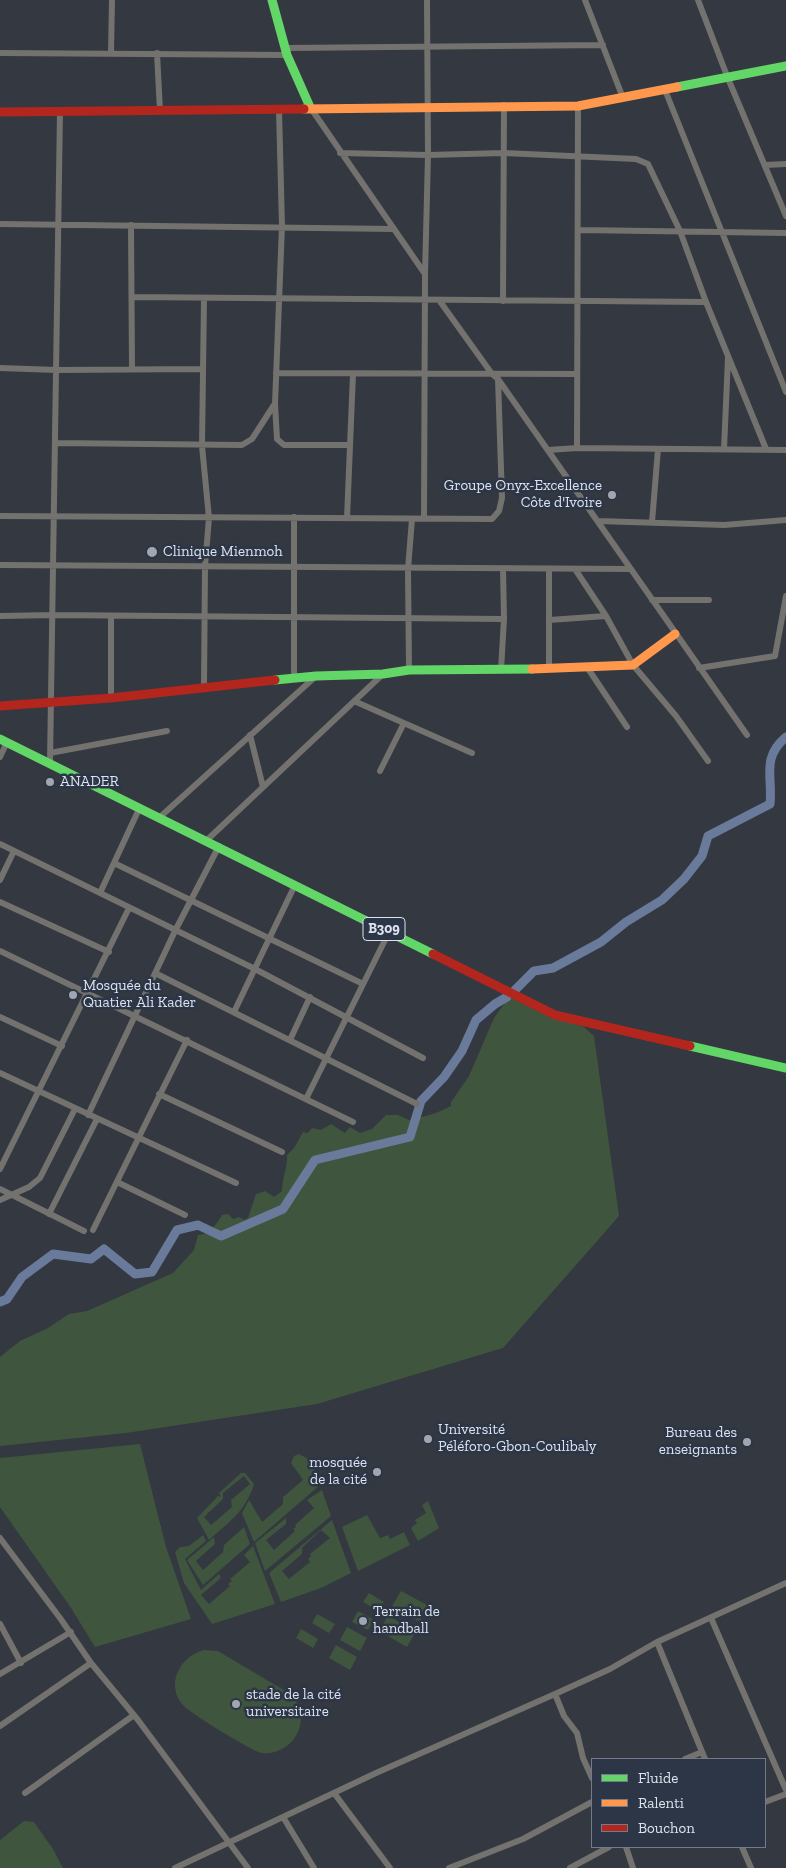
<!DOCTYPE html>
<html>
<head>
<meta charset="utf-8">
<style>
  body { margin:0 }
  #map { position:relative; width:786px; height:1868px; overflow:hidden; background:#333841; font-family:"Zilla Slab",serif }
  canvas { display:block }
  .legend { position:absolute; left:591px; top:1758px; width:175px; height:90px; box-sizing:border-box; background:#2d3647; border:1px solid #737b8a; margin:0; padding:6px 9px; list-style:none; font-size:15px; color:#dce3ee }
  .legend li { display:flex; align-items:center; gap:10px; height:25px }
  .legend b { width:25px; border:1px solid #737b8a }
</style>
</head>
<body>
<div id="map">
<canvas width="786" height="1868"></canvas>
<ul class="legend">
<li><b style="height:6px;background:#63d668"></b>Fluide</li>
<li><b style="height:6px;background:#ff974d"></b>Ralenti</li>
<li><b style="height:6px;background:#b3261e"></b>Bouchon</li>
</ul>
</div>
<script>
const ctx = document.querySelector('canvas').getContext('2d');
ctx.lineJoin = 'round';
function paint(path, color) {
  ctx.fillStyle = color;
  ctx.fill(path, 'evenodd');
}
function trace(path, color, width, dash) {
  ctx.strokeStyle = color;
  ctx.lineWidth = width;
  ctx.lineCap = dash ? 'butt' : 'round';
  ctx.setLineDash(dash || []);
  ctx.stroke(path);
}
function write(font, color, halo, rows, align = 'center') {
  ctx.font = font + ' "Zilla Slab",serif';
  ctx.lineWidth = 5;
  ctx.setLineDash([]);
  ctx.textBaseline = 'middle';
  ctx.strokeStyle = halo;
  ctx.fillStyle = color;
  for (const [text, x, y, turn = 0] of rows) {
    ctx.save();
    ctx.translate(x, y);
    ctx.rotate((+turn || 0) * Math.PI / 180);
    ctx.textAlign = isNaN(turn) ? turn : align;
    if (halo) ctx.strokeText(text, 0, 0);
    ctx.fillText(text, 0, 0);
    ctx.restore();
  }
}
paint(new Path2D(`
  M 509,997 L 584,1027 L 594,1036 L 619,1216 L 503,1348 L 317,1404 L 126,1433 L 0,1446 L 0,1357 L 20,1341 L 48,1328 L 69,1314 L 87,1311 L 173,1273 L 194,1250 L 198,1235 C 208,1236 216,1225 222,1215 L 228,1214 L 233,1219 L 239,1217 L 244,1220 L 248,1218 L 256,1194 L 265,1191 L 274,1197 L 282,1191 C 282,1179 288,1165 287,1155 L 294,1148 L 303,1132 L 308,1133 L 312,1128 L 321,1130 L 331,1124 L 345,1133 L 350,1127 L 360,1133 L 372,1129 L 386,1115 L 398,1115 L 409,1120 C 424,1117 438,1113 451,1106 L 451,1102 L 469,1076 L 494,1018 Z
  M 140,1444 L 166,1547 L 191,1619 L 95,1647 L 71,1608 L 0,1507 L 0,1458 Z
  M 299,1454 L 310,1460 L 320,1485 L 254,1542 L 242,1513 L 249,1500 L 262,1522 L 283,1504 L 283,1497 L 303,1480 L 291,1463 L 294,1456 Z
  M 241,1473 L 245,1473 L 254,1484 C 246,1511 229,1522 209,1540 L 197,1518 L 218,1496 L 221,1497 L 219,1493 ZM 244,1476 L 250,1484 L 231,1500 L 232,1507 L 211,1525 L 204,1517 L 223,1499 L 223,1493 Z
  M 322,1490 L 331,1516 L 265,1571 L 255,1543 L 286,1518 L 286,1524 L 266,1540 L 274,1550 L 295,1531 L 293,1529 L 296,1527 L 295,1525 L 314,1508 L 307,1500 Z
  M 428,1501 L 439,1528 L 418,1541 L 411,1528 L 417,1523 L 415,1520 L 426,1513 L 422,1505 Z
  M 367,1515 L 380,1538 L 388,1535 L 390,1539 L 404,1532 L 410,1545 L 358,1571 L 342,1527 Z
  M 332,1520 L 351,1573 L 321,1588 L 281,1602 L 269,1573 ZM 321,1530 L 330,1538 L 310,1554 L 311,1556 L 308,1559 L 310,1562 L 289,1579 L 282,1571 L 302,1554 L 302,1548 Z
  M 244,1527 L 250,1544 L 203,1585 L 187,1560 L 214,1537 L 215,1544 L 196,1561 L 203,1570 L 223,1552 L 224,1545 Z
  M 203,1535 L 206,1541 L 185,1559 L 201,1590 L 219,1574 L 221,1578 L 201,1595 L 209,1604 L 230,1586 L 228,1584 L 232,1581 L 230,1579 L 250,1562 L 244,1555 L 253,1546 L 275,1604 L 212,1624 L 184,1583 L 175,1552 L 180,1547 L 189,1546 Z
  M 401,1591 L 429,1606 L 420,1622 L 392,1606 Z
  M 369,1593 L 384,1602 L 379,1611 L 363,1602 Z
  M 358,1611 L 374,1620 L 368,1630 L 352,1622 Z
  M 317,1614 L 335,1624 L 329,1633 L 312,1623 Z
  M 388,1616 L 416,1631 L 407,1647 L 379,1631 Z
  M 347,1627 L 367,1638 L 360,1651 L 340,1640 Z
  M 301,1629 L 318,1639 L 313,1648 L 296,1638 Z
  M 336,1645 L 357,1657 L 350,1670 L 329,1658 Z
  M 204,1650 L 218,1651 L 292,1695 C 301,1706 304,1721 297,1734 C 291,1746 276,1755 262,1753 C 253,1752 186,1711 181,1703 C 166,1682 181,1656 204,1650 Z
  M 24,1821 L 34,1822 L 53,1849 L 63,1868 L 0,1868 L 0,1840 Z`), '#3f553e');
trace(new Path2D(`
  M 514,991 L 534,971 L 553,968 L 601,942 L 626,922 L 662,900 L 684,879 L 702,856 L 708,836 L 770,804 C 773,778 761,758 786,737
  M 0,1302 L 7,1299 L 22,1277 L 53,1254 L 91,1259 L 104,1249 L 135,1274 L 152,1272 L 177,1230 L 198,1225 L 221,1236 L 283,1209 L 315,1160 L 410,1137 L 421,1101 L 444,1077 L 462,1051 L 476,1020 L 495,1004 L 507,997`), '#697a9a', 9);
trace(new Path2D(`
  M 585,0 L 623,98
  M 698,0 L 727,76 L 786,216
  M 285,48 L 603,45
  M 0,53 L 287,55
  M 111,53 L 112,0
  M 157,53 L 160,111
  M 665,90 L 786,392
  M 310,107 L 425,274
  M 279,110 L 282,226 L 275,404 L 277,439 L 284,445 L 350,445
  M 340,153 L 428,155 L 504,153 L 636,159 L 648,164 L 680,231 L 706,302 L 766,449
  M 765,165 L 786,164
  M 0,224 L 394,229
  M 131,225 L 132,369
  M 579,230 L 786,233
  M 132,297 L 706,302
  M 439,300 L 492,374 L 498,379 L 747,735
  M 503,301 L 504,105
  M 0,368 L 57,370 L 203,369
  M 276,373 L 576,374
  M 55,443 L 242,445 L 252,439 L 274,405
  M 577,448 L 578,106
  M 724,449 L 728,358
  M 548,450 L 577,448 L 786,450
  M 0,516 L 492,519 L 499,511 L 502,498 L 498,379
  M 347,518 L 353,374
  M 424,519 L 425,274 L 428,155 L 427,0
  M 598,521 L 724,525 L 786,520
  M 652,522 L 658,449
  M 0,565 L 631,569
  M 575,569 L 606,616 L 633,665 L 676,716 L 708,761
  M 652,600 L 709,600
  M 0,616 L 54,615 L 504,619
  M 549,620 L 606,616
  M 587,667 L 627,727
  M 549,668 L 549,569
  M 699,668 L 775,656 L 786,596
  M 409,670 L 408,569 L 412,519
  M 501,670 L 504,619 L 503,569
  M 294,678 L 294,517
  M 204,688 L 205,566 L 209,518 L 202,446 L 204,298
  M 111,698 L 111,616
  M 354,701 L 472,753
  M 250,735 L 263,787
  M 50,753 L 167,731
  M 0,757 L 7,742
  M 50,763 L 60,111
  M 380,771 L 404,723
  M 160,817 L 315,677
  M 207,840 L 383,674
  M 0,844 L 255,969 L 423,1058
  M 114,863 L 361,983
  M 0,880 L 14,851
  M 100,893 L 140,807
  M 0,902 L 109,952
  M 0,951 L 353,1122
  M 155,973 L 417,1104
  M 234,1012 L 295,885
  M 0,1017 L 62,1046
  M 290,1040 L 310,997
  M 0,1073 L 236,1183
  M 159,1094 L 282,1152
  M 306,1099 L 389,932
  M 88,1115 L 175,931 L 219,846
  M 0,1169 L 129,908
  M 117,1182 L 185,1215
  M 0,1189 L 84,1231
  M 0,1200 L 29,1187 L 40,1178 L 75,1109
  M 49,1214 L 97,1119
  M 93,1230 L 187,1040
  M 0,1538 L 60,1618 L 91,1663 L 138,1720 L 248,1868
  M 711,1618 L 786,1790
  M 0,1624 L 21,1663
  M 657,1642 L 705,1759
  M 0,1674 L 71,1632
  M 555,1694 L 564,1716 L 577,1733 L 583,1758 L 592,1778
  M 0,1726 L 91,1663
  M 685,1759 L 702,1752
  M 25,1793 L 134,1715
  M 334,1793 L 390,1868
  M 765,1802 L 786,1794
  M 283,1817 L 314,1868
  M 626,1847 L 633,1868
  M 742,1847 L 751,1868
  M 175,1868 L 376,1773 L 555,1694 L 610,1669 L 657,1642 L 786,1583
  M 449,1868 L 523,1839 L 592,1802
  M 570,1868 L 609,1847`), '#73726e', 6);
trace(new Path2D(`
  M 272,0 L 287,55 L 310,107
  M 677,87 L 786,66
  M 275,680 L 316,676 L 383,674 L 409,670 L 532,669
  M 0,739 L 433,954
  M 690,1046 L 786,1068`), '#63d668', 9);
trace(new Path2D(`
  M 304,109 L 578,106 L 677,87
  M 532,669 L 633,665 L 675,634`), '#ff974d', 9);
trace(new Path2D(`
  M 0,112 L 304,109
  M 0,706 L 111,698 L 275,680
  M 433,954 L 555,1015 L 690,1046`), '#b3261e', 9);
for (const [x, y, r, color] of [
  [612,495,5,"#a1a7b1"],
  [152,552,6,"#a1a7b1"],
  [50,782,5,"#a1a7b1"],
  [73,995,5,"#a1a7b1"],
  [428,1439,5,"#a1a7b1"],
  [747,1442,5,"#a1a7b1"],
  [377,1472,5,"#a1a7b1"],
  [363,1621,5,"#a1a7b1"],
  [236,1704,5,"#a1a7b1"]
]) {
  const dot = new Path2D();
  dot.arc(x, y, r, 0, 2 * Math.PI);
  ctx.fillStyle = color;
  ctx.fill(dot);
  trace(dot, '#2d3647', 2);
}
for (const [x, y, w] of [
  [384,929,42]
]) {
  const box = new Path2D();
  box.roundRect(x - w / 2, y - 11.5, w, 23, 4);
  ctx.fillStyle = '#2d3647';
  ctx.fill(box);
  trace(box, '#dce3ee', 1);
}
write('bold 14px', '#dce3ee', null, [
  ["B309",384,929]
]);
write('15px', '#dce3ee', '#2d3647', [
  ["Groupe Onyx-Excellence",602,486,"right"],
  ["Côte d'Ivoire",602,503,"right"],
  ["Clinique Mienmoh",163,552],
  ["ANADER",60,782],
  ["Mosquée du",83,986],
  ["Quatier Ali Kader",83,1003],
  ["Université",438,1430],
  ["Péléforo-Gbon-Coulibaly",438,1447],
  ["Bureau des",737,1433,"right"],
  ["enseignants",737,1450,"right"],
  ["mosquée",367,1463,"right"],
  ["de la cité",367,1480,"right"],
  ["Terrain de",373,1612],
  ["handball",373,1629],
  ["stade de la cité",246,1695],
  ["universitaire",246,1712]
], 'left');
</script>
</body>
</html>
